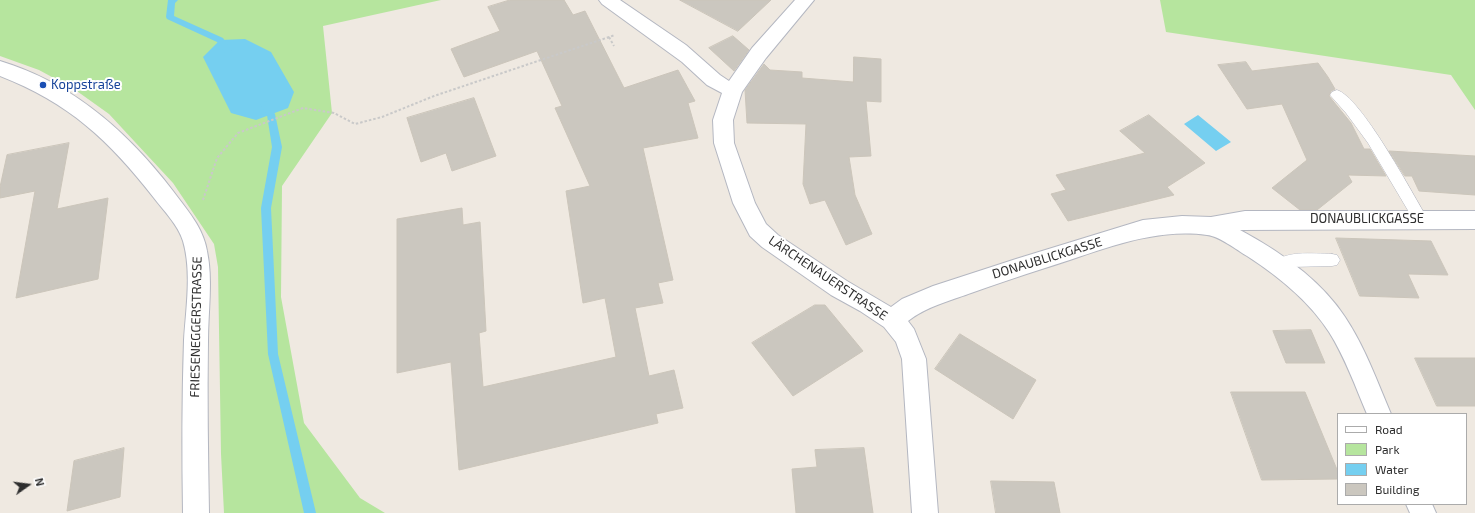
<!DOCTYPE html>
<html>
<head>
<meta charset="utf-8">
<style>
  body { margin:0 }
  #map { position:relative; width:1475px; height:513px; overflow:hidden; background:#efe9e1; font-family:"Exo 2",sans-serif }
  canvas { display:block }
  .legend { position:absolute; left:1337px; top:413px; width:130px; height:92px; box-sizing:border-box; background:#fff; border:1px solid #ababab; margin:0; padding:5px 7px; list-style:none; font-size:12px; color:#2e2e2e }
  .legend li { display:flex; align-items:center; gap:8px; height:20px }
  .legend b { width:20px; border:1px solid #ababab }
  .north { position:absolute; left:8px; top:465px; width:40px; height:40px; -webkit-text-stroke:3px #fff; paint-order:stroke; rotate:76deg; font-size:11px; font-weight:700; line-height:16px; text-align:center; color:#2e2e2e }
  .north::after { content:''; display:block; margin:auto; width:14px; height:18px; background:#2e2e2e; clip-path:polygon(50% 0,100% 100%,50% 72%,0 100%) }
</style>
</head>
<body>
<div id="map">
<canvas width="1475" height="513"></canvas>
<ul class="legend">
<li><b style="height:5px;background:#fff"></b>Road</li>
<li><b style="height:11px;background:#b6e59e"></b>Park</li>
<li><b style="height:11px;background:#75cff0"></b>Water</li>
<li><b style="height:11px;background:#cbc7bf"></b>Building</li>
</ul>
<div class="north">N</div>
</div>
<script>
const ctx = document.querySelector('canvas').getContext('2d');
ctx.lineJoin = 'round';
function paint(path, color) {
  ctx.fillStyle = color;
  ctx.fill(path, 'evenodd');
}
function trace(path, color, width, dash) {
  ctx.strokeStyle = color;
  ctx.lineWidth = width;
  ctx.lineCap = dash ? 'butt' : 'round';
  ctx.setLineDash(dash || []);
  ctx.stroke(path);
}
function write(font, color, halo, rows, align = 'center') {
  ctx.font = font + ' "Exo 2",sans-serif';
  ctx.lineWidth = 4;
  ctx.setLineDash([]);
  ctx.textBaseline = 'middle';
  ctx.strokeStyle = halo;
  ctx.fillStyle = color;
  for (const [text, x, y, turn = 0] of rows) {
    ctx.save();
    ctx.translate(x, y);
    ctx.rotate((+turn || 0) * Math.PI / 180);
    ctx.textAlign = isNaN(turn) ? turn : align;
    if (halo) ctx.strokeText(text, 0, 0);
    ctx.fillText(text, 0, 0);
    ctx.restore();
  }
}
paint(new Path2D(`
  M 0,0 L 441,0 L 323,26 L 332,113 L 282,186 L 281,297 L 304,423 L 360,498 L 385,513 L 224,513 L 221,454 L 218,267 L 214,244 L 173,183 L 109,114 L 74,89 L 39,70 L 0,56 Z
  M 1160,0 L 1475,0 L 1475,110 L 1451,75 L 1166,32 Z`), '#b6e59e');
paint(new Path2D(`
  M 245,39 L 271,52 L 294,92 L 288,108 L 256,120 L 231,113 L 203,57 L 220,40 Z
  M 1198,115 L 1231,142 L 1216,151 L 1184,124 Z`), '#75cff0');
paint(new Path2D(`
  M 168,0 L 178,0 L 175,3 L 174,16 L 223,38 L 232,51 L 231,53 L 225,53 L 217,42 L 167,19 L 166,17 Z
  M 264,101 L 267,102 L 275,114 L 282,147 L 271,208 L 278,354 L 316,513 L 304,513 L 268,354 L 261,208 L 272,147 L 267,115 L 260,104 Z`), '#75cff0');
const building = new Path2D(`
  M 510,0 L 564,0 L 573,15 L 585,11 L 624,88 L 678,70 L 695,101 L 688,103 L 698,138 L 643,148 L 673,280 L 658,283 L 663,303 L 635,308 L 649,376 L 674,370 L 683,408 L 656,414 L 658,423 L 459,470 L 451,362 L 397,373 L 397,219 L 462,208 L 463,225 L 480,222 L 486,331 L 479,333 L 483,387 L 616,357 L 605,298 L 583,303 L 566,191 L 590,186 L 555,108 L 562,106 L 537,51 L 464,77 L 451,49 L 500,31 L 488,7 Z
  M 680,0 L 771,0 L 738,31 Z
  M 733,36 L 749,50 L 734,71 L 709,48 Z
  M 854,57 L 881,59 L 881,102 L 866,101 L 871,156 L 849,157 L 855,195 L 872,234 L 846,245 L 825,200 L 810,204 L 803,184 L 806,124 L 747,123 L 745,90 L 764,64 L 770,70 L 802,72 L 802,78 L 853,82 Z
  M 1246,62 L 1252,71 L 1318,63 L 1328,77 L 1335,89 L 1331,91 L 1329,96 L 1351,123 L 1364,149 L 1370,149 L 1386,176 L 1348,175 L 1352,182 L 1317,210 L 1300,210 L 1272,188 L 1307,160 L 1282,104 L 1247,109 L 1218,65 Z
  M 474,98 L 496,156 L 452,171 L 446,153 L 421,162 L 407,118 Z
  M 1149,115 L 1205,163 L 1167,187 L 1174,195 L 1068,221 L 1051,194 L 1066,190 L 1056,175 L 1145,153 L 1120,131 Z
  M 69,143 L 57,209 L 108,198 L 98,279 L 16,298 L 35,191 L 0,198 L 0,187 L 7,155 Z
  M 1389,151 L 1475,156 L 1475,195 L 1419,191 L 1412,176 L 1405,176 Z
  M 1336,238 L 1431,241 L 1448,275 L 1408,274 L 1419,298 L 1360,296 Z
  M 815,305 L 825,305 L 863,351 L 793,396 L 752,343 Z
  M 1311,330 L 1325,363 L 1286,363 L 1273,331 Z
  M 960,334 L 1036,380 L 1013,419 L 935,369 Z
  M 1415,358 L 1475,358 L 1475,406 L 1437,406 Z
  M 1231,392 L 1305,392 L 1338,472 L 1338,479 L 1262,480 Z
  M 124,448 L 120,497 L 67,511 L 74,461 Z
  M 864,448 L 873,513 L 796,513 L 792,469 L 817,467 L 815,450 Z
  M 991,481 L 1054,482 L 1060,513 L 996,513 Z`);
paint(building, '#cbc7bf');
trace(building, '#cbc5ba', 1);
const lane = new Path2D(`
  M 1337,90 C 1361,97 1411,191 1426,216 L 1428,220 L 1426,224 L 1421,226 L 1416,224 L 1368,143 L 1346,113 L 1330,95 L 1332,92 Z
  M 1332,254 L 1337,255 L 1340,260 L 1337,265 L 1332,266 L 1290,267 L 1279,273 L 1274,272 L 1271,267 C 1280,249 1314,254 1332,254 Z`);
const street = new Path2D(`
  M 599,0 L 620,0 L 686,45 L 720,75 L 729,81 L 752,48 L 795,0 L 814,0 L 766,58 L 742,92 L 733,120 L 734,143 L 755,203 L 766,224 L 778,235 L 847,281 L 891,307 L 902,299 L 933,286 L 1016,259 L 1143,220 L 1182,216 L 1211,217 L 1245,211 L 1475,211 L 1475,229 L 1240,230 C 1279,251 1320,279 1345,317 C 1365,347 1377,381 1391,414 L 1367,414 C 1355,386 1345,357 1329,332 C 1309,301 1278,276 1247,256 C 1237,250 1219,236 1207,235 C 1152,227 1097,252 1045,268 C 1020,276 996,284 971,293 C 949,301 926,307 908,321 L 914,329 L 926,359 L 938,513 L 912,513 L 902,359 L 896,342 L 884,327 L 860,311 L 831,295 L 762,247 L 750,236 L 733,203 L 714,143 L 713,120 L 722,93 L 707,85 L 682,62 L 602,4 Z
  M 0,61 C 73,83 128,132 173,191 C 187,210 203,227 207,251 C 213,280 208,311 208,341 C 207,398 208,456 209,513 L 183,513 C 182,455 182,398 184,340 C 186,308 192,272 183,241 C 178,225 164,211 154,198 C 109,140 69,103 0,76 Z
  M 1406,504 L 1432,504 L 1436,513 L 1410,513 Z`);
trace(lane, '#b4b7c1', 1);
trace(street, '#b4b7c1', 2);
trace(new Path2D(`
  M 609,37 L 614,46
  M 203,200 L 217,158 L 238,133 L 303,108 L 334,113 L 355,124 L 382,117 L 434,96 L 615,35`), '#c9c9c9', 2, [2.5, 2]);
paint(lane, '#fff');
paint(street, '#fff');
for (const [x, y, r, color] of [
  [43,85,4,"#1a4fb4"]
]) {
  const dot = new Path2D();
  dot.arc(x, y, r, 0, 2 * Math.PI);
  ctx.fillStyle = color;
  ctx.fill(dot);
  trace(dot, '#fff', 1.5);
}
write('13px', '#164399', '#fff', [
  ["Koppstraße",51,85]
], 'left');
write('13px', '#2e2e2e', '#fff', [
  ["DONAUBLICKGASSE",1367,219],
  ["DONAUBLICKGASSE",1047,258,-17],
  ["LÄRCHENAUERSTRASSE",828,278,34],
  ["FRIESENEGGERSTRASSE",196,327,-89]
]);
</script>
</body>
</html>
